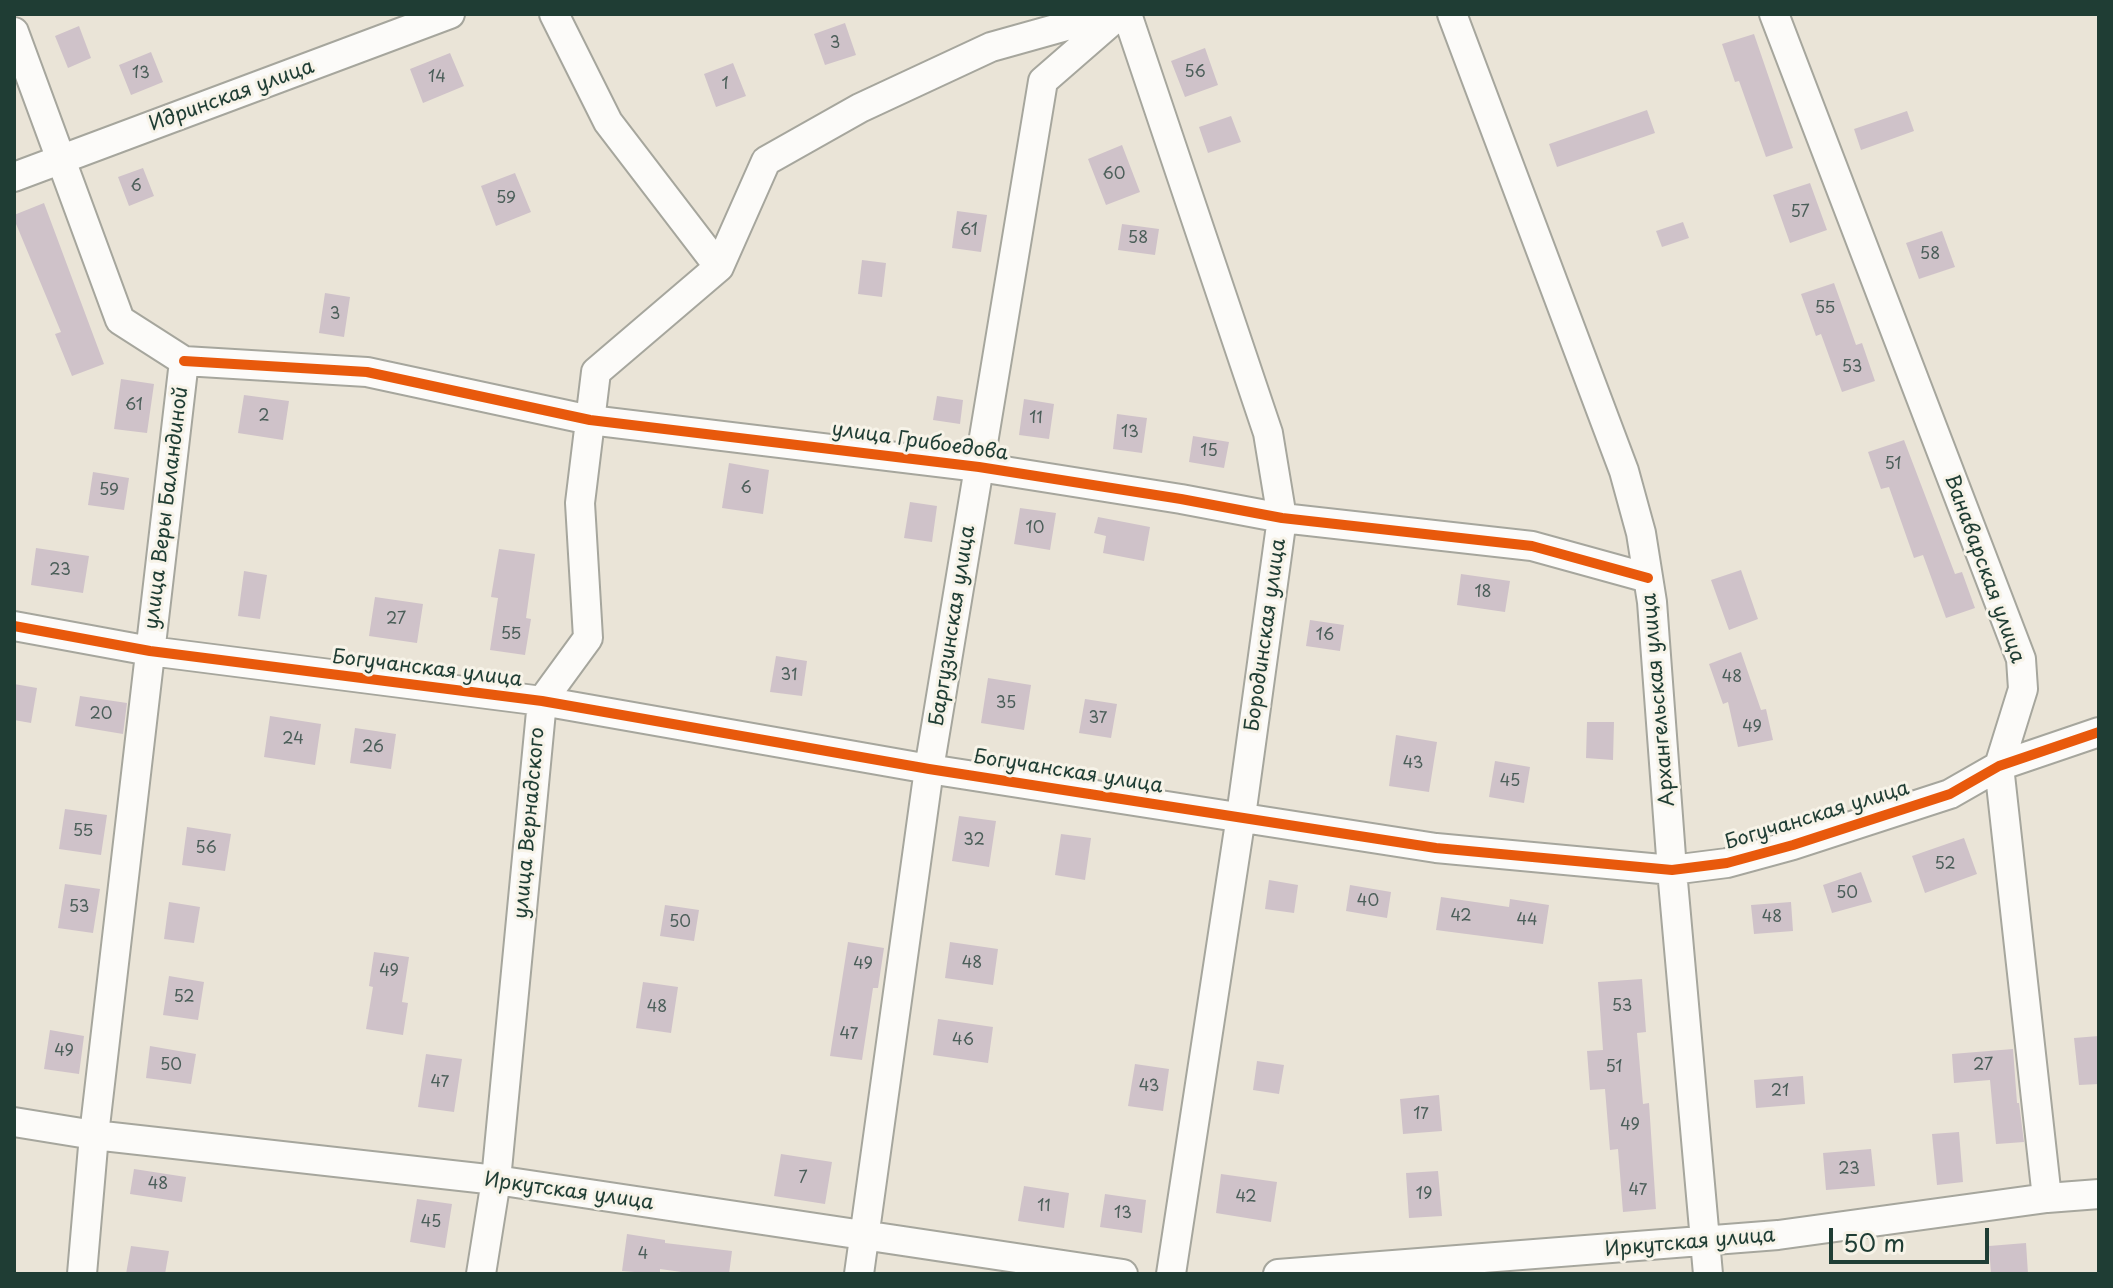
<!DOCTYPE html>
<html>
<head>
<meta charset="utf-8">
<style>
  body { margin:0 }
  #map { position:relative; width:2113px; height:1288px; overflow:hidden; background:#eae4d7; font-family:"Playpen Sans",sans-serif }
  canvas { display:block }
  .frame { position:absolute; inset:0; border:16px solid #1f3d34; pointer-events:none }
  .scale { position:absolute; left:1829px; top:1228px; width:160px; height:36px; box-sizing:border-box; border:4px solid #1f3d34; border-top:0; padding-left:10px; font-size:24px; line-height:28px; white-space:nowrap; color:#1f3d34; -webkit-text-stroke:6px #f7f3e8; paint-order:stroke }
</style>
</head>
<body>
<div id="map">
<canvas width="2113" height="1288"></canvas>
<div class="frame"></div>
<div class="scale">50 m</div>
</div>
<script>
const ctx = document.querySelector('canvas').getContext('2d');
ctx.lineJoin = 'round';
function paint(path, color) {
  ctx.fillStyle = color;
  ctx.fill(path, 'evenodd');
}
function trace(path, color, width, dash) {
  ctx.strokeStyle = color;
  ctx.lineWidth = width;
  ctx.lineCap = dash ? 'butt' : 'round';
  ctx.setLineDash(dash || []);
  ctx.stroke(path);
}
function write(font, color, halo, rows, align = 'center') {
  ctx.font = font + ' "Playpen Sans",sans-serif';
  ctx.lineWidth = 6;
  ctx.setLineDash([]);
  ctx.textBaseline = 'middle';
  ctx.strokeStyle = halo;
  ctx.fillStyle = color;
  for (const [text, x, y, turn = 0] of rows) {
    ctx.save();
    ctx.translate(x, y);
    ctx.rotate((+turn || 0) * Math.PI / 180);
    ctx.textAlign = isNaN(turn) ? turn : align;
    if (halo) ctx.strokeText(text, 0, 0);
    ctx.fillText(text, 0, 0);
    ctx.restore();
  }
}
paint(new Path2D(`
  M 845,23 L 856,55 L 825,65 L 814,34 Z
  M 79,26 L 91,58 L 68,68 L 55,36 Z
  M 1754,34 L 1793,148 L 1766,157 L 1739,81 L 1735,82 L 1722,44 Z
  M 1205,48 L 1218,85 L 1185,97 L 1171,61 Z
  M 151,52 L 163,82 L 131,95 L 119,65 Z
  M 450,53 L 464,86 L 423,103 L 410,69 Z
  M 733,63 L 746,96 L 716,107 L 704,74 Z
  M 1647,110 L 1655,133 L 1557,167 L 1549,144 Z
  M 1907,111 L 1914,131 L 1861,150 L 1854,129 Z
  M 1231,116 L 1241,142 L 1208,153 L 1199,127 Z
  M 1122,145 L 1140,192 L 1106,205 L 1088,159 Z
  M 143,168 L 154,196 L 129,206 L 118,177 Z
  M 515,173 L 531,212 L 496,226 L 481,186 Z
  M 1810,183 L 1827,230 L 1790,243 L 1773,195 Z
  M 44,203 L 104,364 L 72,376 L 55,334 L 61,332 L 14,219 L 14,215 Z
  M 957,211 L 987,215 L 981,252 L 952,248 Z
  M 1683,222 L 1689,238 L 1662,247 L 1656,231 Z
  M 1122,224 L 1159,229 L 1155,255 L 1118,250 Z
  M 1942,231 L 1955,267 L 1919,279 L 1906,243 Z
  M 862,260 L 886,263 L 882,297 L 858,294 Z
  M 1834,283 L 1856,345 L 1862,343 L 1875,381 L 1842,392 L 1821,334 L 1816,336 L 1801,294 Z
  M 325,293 L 350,297 L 344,337 L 319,333 Z
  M 121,379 L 154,384 L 147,433 L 114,429 Z
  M 244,395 L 289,401 L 283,440 L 238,433 Z
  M 937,396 L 963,400 L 960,424 L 933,420 Z
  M 1024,399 L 1054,404 L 1049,439 L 1019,435 Z
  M 1117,414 L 1147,418 L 1142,453 L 1113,449 Z
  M 1193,436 L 1229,442 L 1224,468 L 1189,462 Z
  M 1904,440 L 1955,574 L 1962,572 L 1975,608 L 1946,618 L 1923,555 L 1914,558 L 1889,487 L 1881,489 L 1868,452 Z
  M 729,463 L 769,470 L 763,514 L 722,508 Z
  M 93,472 L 129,478 L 124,510 L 88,505 Z
  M 910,502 L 937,506 L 932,542 L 904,538 Z
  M 1020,508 L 1056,513 L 1050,550 L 1014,544 Z
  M 1098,517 L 1150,527 L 1144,561 L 1103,553 L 1106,536 L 1094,533 Z
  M 36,548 L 89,556 L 83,593 L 31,585 Z
  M 499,549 L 535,554 L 526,618 L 531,619 L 525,655 L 490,650 L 498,598 L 491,597 Z
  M 1741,570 L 1758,619 L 1729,630 L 1711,580 Z
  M 244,571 L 267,575 L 260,619 L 238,616 Z
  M 1461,574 L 1510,581 L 1505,612 L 1457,605 Z
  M 375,597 L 423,604 L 417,643 L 369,636 Z
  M 1310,620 L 1344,625 L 1340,651 L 1306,646 Z
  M 1741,652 L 1761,710 L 1766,709 L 1773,740 L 1738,747 L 1728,702 L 1723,704 L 1709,664 Z
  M 776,656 L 807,661 L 802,696 L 770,692 Z
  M 988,678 L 1031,685 L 1024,730 L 981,723 Z
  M 14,684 L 37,688 L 31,723 L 14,720 Z
  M 80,696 L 127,703 L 123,734 L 75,726 Z
  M 1085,699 L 1117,704 L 1111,738 L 1079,733 Z
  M 270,716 L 321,724 L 315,765 L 264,757 Z
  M 1587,722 L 1614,722 L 1613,760 L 1586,758 Z
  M 355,728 L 396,734 L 391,769 L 350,763 Z
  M 1396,735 L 1437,742 L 1429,792 L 1389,786 Z
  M 1495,761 L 1530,767 L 1524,803 L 1489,797 Z
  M 65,809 L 107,815 L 101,855 L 59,849 Z
  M 959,816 L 996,821 L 989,867 L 952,861 Z
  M 187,827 L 231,834 L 225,871 L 182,865 Z
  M 1061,834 L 1091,838 L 1085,880 L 1055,875 Z
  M 1964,838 L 1977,874 L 1925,893 L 1912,856 Z
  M 1861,872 L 1872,902 L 1832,913 L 1823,885 Z
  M 1269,880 L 1298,885 L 1294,913 L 1265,909 Z
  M 65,884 L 100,889 L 93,933 L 58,928 Z
  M 1350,885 L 1391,892 L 1387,918 L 1346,911 Z
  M 1441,897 L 1509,907 L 1510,899 L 1549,905 L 1543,944 L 1436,930 Z
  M 169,902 L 200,907 L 194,943 L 164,939 Z
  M 1791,902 L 1793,931 L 1754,934 L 1751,905 Z
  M 665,905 L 699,910 L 694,941 L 660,936 Z
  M 848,942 L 884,948 L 878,988 L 873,988 L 862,1060 L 830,1056 Z
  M 950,942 L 998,949 L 993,985 L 945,978 Z
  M 374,952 L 409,957 L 402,1002 L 408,1003 L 403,1035 L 366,1029 L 373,987 L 369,986 Z
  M 169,976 L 204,982 L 198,1020 L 163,1015 Z
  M 1642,979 L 1646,1032 L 1637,1033 L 1643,1104 L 1649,1103 L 1656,1209 L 1623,1212 L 1618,1149 L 1610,1150 L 1605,1089 L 1590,1090 L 1587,1051 L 1603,1050 L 1598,982 Z
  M 643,982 L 678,987 L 671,1033 L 636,1028 Z
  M 938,1019 L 993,1027 L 988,1063 L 933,1055 Z
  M 50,1030 L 84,1036 L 79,1074 L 44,1069 Z
  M 2099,1036 L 2099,1084 L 2079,1085 L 2074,1038 Z
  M 150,1046 L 196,1054 L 191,1084 L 146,1078 Z
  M 2013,1049 L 2017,1103 L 2019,1103 L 2024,1142 L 1996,1144 L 1990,1080 L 1954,1083 L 1952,1054 Z
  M 426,1054 L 462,1059 L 454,1112 L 418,1107 Z
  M 1257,1061 L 1284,1065 L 1279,1094 L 1253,1090 Z
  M 1135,1064 L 1169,1069 L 1163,1111 L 1128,1106 Z
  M 1803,1076 L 1805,1104 L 1756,1108 L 1754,1080 Z
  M 1439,1095 L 1442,1131 L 1403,1134 L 1400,1099 Z
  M 1959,1132 L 1963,1182 L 1937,1185 L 1932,1134 Z
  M 1871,1149 L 1875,1186 L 1826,1190 L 1823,1153 Z
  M 781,1154 L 832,1162 L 825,1204 L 774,1196 Z
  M 134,1169 L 186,1177 L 182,1202 L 130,1194 Z
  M 1438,1171 L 1442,1216 L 1409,1218 L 1406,1173 Z
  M 1221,1174 L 1277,1182 L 1271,1222 L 1216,1213 Z
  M 1024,1186 L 1069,1193 L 1064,1228 L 1018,1221 Z
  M 1105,1194 L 1146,1200 L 1142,1233 L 1100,1227 Z
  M 417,1199 L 452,1204 L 445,1248 L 410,1242 Z
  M 627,1234 L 665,1240 L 665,1243 L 732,1251 L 729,1274 L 696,1274 L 660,1269 L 660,1274 L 622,1271 Z
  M 2026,1243 L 2028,1274 L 1991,1274 L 1989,1246 Z
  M 131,1246 L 169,1251 L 165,1274 L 126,1274 Z`), '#cfc2c9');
const minor = new Path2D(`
  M 1127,14 L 1268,433 L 1282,518 L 1241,816 L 1171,1274
  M 1452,14 L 1624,471 L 1641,533 L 1652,602 L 1672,870 L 1708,1274
  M 1774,14 L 2021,659 L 2023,689 L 1999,766 L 2047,1198
  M 14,32 L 120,320 L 184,361 L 94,1135 L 82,1274
  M 14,177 L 450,14
  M 719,267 L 766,161 L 860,108 L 991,47 L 1109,14
  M 184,361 L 367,372 L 590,420 L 979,467 L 1181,499 L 1282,518 L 1532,546 L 1648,578
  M 14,626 L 150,651 L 542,701 L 929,769 L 1436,848 L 1672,870 L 1727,863 L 1793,845 L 1950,794 L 1999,766 L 2099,732
  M 14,1122 L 94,1135 L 496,1180 L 1123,1274
  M 481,1274 L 496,1180 L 542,701 L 588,638 L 580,503 L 596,372 L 719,267 L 608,122 L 554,14
  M 859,1274 L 929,769 L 1043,81 L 1120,14
  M 1278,1274 L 1778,1235 L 2047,1198 L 2099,1194`);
trace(minor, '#a6a69d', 32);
trace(minor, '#fcfbf9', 28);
trace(new Path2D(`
  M 184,361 L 367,372 L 590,420 L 979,467 L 1181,499 L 1282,518 L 1532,546 L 1648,578
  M 14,626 L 150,651 L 542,701 L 929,769 L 1436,848 L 1672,870 L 1727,863 L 1793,845 L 1950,794 L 1999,766 L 2099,732`), '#e8590c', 10);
write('16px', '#4b5e59', null, [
  ["3",835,44],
  ["56",1195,73],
  ["13",141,74],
  ["14",437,78],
  ["1",725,85],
  ["60",1114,175],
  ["6",136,187],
  ["59",506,199],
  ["57",1800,213],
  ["61",969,231],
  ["58",1138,239],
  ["58",1930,255],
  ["55",1825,309],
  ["3",335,315],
  ["53",1852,368],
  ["61",134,406],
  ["2",264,417],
  ["11",1036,419],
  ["13",1130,433],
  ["15",1209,452],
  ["51",1893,465],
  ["6",746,489],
  ["59",109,491],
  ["10",1035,529],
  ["23",60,571],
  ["18",1483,593],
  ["27",396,620],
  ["55",511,635],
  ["16",1325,636],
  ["31",789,676],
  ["48",1732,678],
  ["35",1006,704],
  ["20",101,715],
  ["37",1098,719],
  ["49",1752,728],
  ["24",293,740],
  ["26",373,748],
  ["43",1413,764],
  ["45",1510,782],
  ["55",83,832],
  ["32",974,841],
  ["56",206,849],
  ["52",1945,865],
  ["50",1847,894],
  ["40",1368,902],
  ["53",79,908],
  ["42",1461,917],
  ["48",1772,918],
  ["44",1527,921],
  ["50",680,923],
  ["48",972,964],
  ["49",863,965],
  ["49",389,972],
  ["52",184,998],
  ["53",1622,1007],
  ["48",657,1008],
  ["47",849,1035],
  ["46",963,1041],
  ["49",64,1052],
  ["50",171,1066],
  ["27",1983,1066],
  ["51",1614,1068],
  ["47",440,1083],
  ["43",1149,1087],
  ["21",1780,1092],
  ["17",1421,1115],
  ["49",1630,1126],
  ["23",1849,1170],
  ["7",803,1179],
  ["48",158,1185],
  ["47",1638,1191],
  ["19",1424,1195],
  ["42",1246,1198],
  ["11",1044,1207],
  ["13",1123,1214],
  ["45",431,1223],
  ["4",643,1255]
]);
write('20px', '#1f3d34', '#f7f3e8', [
  ["Идринская улица",232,96,-20],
  ["улица Грибоедова",920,442,8],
  ["улица Веры Баландиной",167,508,-83],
  ["Ванаварская улица",1984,569,70],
  ["Баргузинская улица",953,626,-81],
  ["Бородинская улица",1266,635,-82],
  ["Богучанская улица",427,669,7],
  ["Архангельская улица",1659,700,-95],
  ["Богучанская улица",1068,772,9],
  ["Богучанская улица",1817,816,-17],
  ["улица Вернадского",530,823,-85],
  ["Иркутская улица",569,1192,8],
  ["Иркутская улица",1690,1243,-5]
]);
</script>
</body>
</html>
